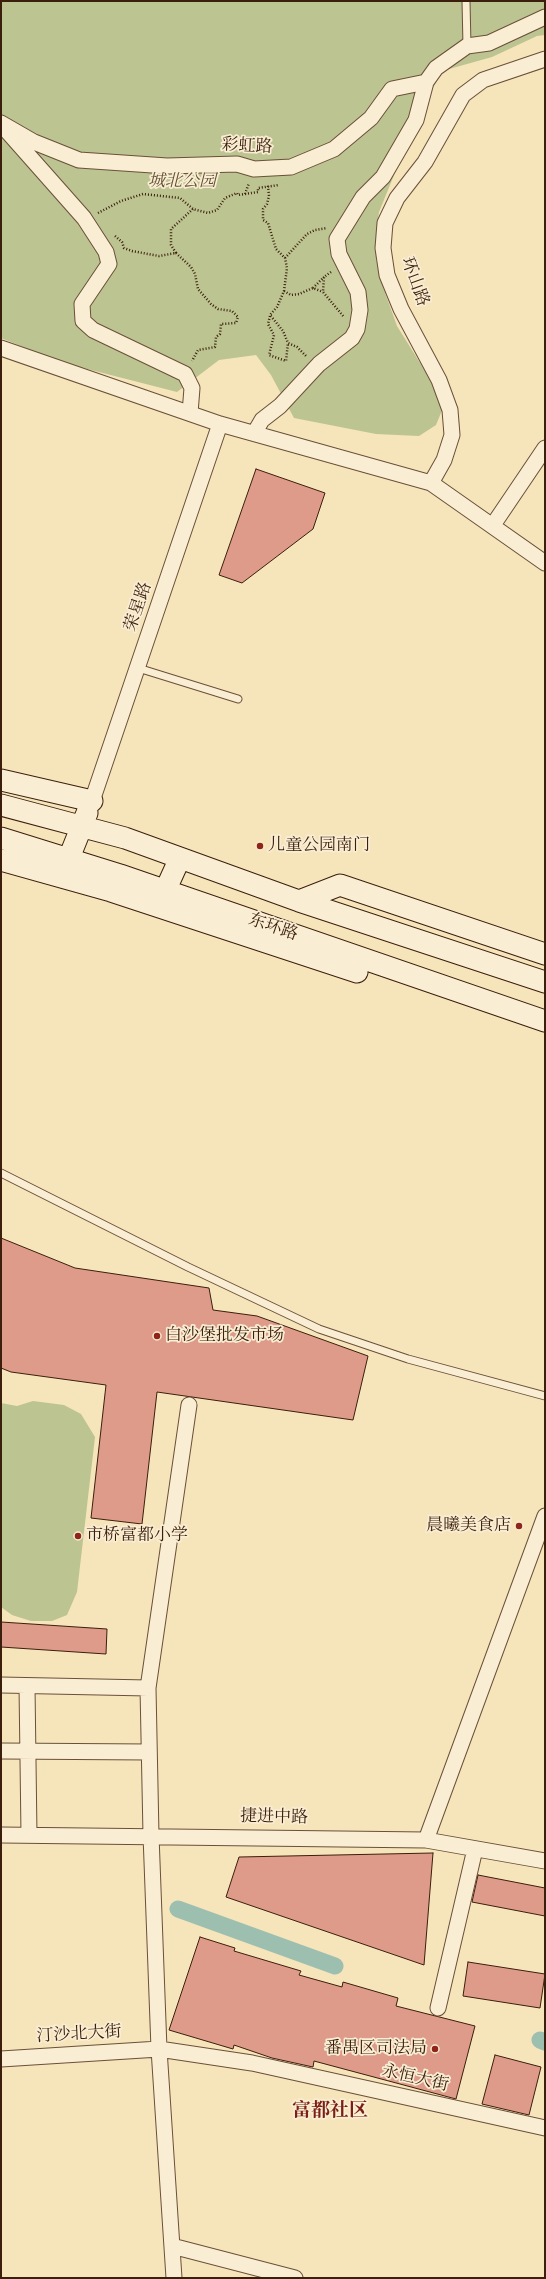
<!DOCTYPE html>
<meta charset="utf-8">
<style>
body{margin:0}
#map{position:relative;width:546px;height:2279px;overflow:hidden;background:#f6e4bb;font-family:"IM FELL Double Pica",serif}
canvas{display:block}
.frame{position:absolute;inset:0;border:2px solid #3b1e0c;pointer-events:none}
</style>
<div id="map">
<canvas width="546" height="2279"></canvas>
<div class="frame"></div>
</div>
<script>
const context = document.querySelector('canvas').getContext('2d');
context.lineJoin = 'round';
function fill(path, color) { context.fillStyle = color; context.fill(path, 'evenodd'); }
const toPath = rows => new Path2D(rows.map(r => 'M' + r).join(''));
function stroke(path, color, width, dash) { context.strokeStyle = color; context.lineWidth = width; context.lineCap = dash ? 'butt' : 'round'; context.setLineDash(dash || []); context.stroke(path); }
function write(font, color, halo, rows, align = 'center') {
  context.font = font + ' "IM FELL Double Pica","Noto Serif SC",serif'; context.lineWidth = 3.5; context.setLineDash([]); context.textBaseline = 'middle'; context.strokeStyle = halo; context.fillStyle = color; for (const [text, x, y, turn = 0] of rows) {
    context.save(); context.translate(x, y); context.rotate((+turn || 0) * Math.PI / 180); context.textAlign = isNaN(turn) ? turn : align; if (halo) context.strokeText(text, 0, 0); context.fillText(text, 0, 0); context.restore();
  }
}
fill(toPath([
 [1,1,545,1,545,35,537,36,492,57,442,71,419,114,379,212,376,233,376,259,383,287,397,326,445,403,436,425,419,436,376,434,294,418,271,375,256,355,219,360,177,392,60,362,1,338],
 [33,1401,64,1405,81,1414,95,1437,77,1592,67,1615,52,1621,31,1621,12,1615,1,1607,1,1403,17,1406]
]), '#bcc491');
stroke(toPath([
 [178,1909,335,1966],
 [540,2040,545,2042]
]), '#9dbfb0', 17);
const building = toPath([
 [256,469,325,493,313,529,242,583,219,575,256,469],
 [1,1238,75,1268,209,1288,213,1310,257,1316,368,1356,353,1420,157,1392,142,1524,91,1518,106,1385,11,1372,1,1368,1,1238],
 [1,1622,107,1629,106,1654,1,1647,1,1622],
 [433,1853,424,1965,226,1897,239,1857,433,1853],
 [478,1875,545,1888,545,1916,472,1902,478,1875],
 [200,1937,235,1948,234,1951,301,1971,299,1975,342,1987,343,1982,398,1998,396,2006,475,2026,456,2099,314,2061,313,2067,272,2058,234,2045,233,2049,169,2030,200,1937],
 [468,1962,545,1974,540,2008,463,1996,468,1962],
 [495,2055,541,2067,529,2115,482,2104,495,2055]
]);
fill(building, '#de9b8a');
stroke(building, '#3b1e0c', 1);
const lane = toPath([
 [466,1,467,46],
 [138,668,238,699],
 [1,1173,188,1267,319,1329,408,1359,545,1396]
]);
const street = toPath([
 [1,123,34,142,79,160,167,166,237,164,254,169,291,167,334,149,371,118,392,89,426,82,436,68,467,46,489,43,545,17],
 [7,131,84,218,106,252,109,264,82,304,83,321,93,330,185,374,192,388,190,413],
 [1,348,220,424,431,483,545,563],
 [255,432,262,420,280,406,319,364,352,338,357,329,360,310,358,292,339,254,337,239,363,197,383,177,416,120,426,82],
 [431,483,444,460,452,435,450,410,439,380,401,309,387,275,383,248,385,223,397,198,425,162,463,95,483,80,545,59],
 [493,525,545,448],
 [92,801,220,424],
 [1,1685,148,1688],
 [27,1686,29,1835],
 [1,1751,149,1752],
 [1,1835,426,1840,545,1861],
 [426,1840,545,1516],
 [438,2008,475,1849],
 [1,2059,159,2049,252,2063,545,2128],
 [172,2246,295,2278],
 [174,2278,159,2049,151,1835,148,1688,189,1405]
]);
const secondary = toPath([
 [1,780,92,801],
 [1,805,125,838,299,901,545,982],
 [1,838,120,875,545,1021],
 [69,858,87,813],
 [1,860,111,891,357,972],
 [165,891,180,858],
 [299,901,340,885,545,954]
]);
stroke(lane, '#6a5038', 9);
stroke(street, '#6a5038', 17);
stroke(secondary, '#3b1e0c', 23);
stroke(toPath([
 [268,186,269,196,267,204,263,209,263,220,268,223,276,249,285,258,287,268,284,291,277,307,270,315,283,331,288,343],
 [245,194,249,183],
 [98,213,121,201,143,194,180,198,193,209,208,213,217,210,225,198,237,193,238,195,258,192,258,188,279,185],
 [115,236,122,242,124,248,132,251,159,256,176,253,171,245,171,229,193,209],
 [176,253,191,267,195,274,198,289,211,304,218,309,232,311,238,317,236,323,221,324,220,334,216,337,215,347,198,350,192,361],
 [285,258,307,234,315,230,327,228],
 [331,272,324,277,323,292,344,317],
 [313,288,324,277],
 [284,291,291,295,299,294,313,288,323,292],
 [270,316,268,324,274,335,269,355,286,361,288,343,297,347,307,357]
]), '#3b1e0c', 2.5, [1, 2]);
stroke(lane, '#f9edd3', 7);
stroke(street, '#f9edd3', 15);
stroke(secondary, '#f9edd3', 21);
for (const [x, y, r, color] of [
 [260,846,4,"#8f2418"],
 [157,1336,4,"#8f2418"],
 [519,1526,4,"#8f2418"],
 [78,1536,4,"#8f2418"],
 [435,2049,4,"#8f2418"]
]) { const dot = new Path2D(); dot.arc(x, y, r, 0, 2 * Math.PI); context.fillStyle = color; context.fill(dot); stroke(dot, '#f9edd3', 1.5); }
write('17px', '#3b1e0c', '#f9edd3', [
 ["彩虹路",247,147,3],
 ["环山路",414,282,70],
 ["荣星路",139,607,-71],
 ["东环路",273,928,19],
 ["捷进中路",274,1818,1],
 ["汀沙北大街",79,2035,-3],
 ["永恒大街",415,2079,13]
]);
write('italic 17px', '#625034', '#f9edd3', [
 ["城北公园",182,182]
]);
write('17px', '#3b1e0c', '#f9edd3', [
 ["儿童公园南门",268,846],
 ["白沙堡批发市场",165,1336],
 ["晨曦美食店",511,1526,"right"],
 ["市桥富都小学",86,1536],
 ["番禺区司法局",427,2049,"right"]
], 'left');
write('bold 19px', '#7a1f14', '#f9edd3', [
 ["富都社区",330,2112]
]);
</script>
